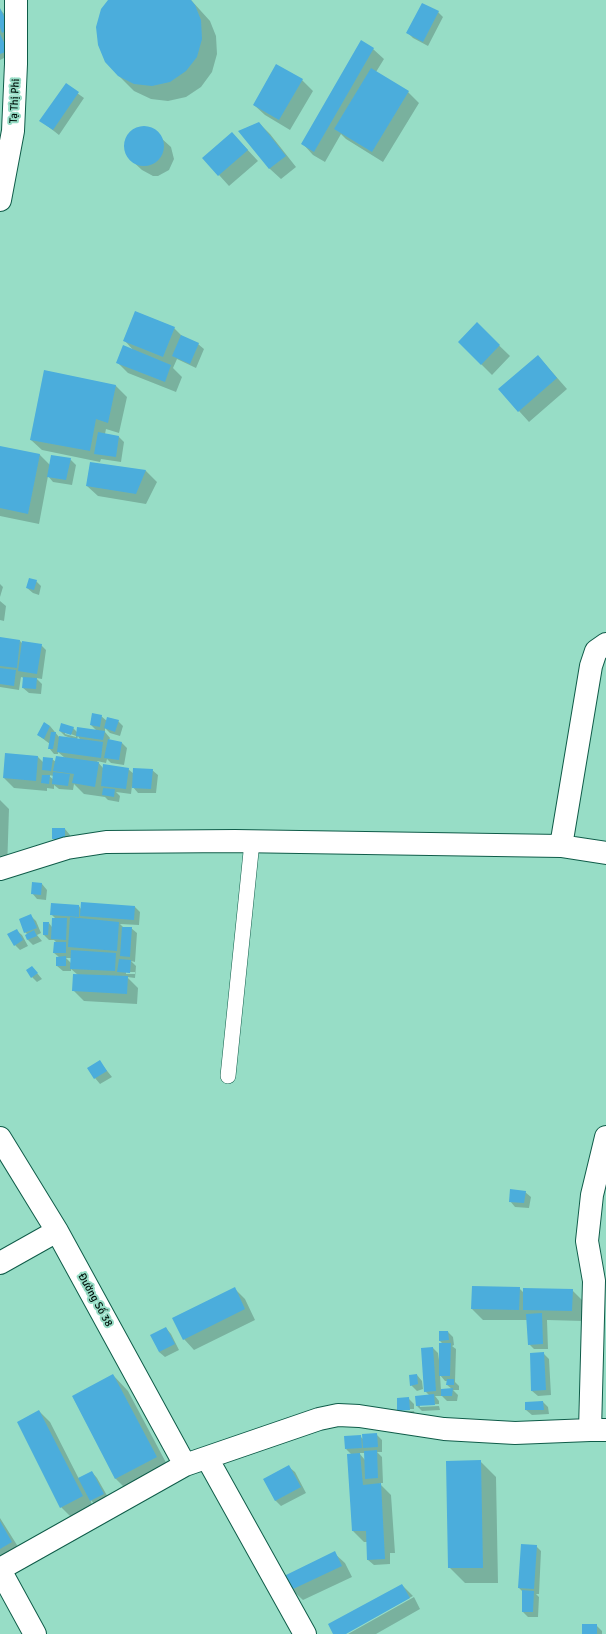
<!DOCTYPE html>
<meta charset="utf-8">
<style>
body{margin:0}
canvas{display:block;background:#97ddc6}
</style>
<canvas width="606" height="1634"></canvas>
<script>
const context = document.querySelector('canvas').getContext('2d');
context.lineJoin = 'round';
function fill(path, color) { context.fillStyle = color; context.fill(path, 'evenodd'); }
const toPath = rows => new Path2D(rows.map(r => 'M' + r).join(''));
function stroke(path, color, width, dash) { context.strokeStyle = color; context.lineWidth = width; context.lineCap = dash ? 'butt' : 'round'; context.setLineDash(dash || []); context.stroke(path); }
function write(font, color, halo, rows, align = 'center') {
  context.font = font + ' Signika,sans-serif'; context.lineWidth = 4; context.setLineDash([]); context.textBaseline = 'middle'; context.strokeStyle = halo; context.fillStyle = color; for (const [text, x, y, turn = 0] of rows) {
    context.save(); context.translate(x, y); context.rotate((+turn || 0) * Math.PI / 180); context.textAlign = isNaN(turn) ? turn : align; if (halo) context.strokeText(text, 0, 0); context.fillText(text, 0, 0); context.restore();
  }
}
fill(toPath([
 [109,0,191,0,210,21,216,36,217,54,212,72,201,87,186,97,168,101,151,99,134,91,118,75],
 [0,9,5,15,11,65,4,58,0,60],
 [438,12,443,17,428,46,413,38,408,33],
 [373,49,384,59,376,72,408,92,419,103,383,162,346,139,341,134,325,162,313,155,303,144],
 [302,80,313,91,290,130,265,115,254,105],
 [66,85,84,98,59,135,41,121],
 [259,123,270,134,296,167,281,179,270,169,240,131],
 [137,128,150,128,171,147,174,159,169,170,158,176,153,176,142,170,130,159,125,148,128,136,132,131],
 [232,133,258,161,229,186,219,175],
 [477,324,510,356,492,375,459,342],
 [174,328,184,338,198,344,204,349,196,368,177,359,173,368,182,377,176,392,128,373,117,362,134,351,125,341],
 [538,356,567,389,529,422,499,389],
 [45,371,116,386,127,397,119,433,106,429,105,434,119,437,124,442,121,462,101,459,100,462,42,450,31,440],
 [0,447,40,455,50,465,70,459,76,465,72,485,53,482,48,476,39,524,0,516],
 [91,463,146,471,157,482,146,504,98,496,87,486],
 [36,581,41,586,39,595,33,593,27,588],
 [0,584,3,587,0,597],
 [0,601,6,606,4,621,0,620],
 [0,638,20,641,23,644,41,645,46,650,42,679,36,678,42,684,41,694,29,693,23,688,24,678,21,677,19,690,0,687],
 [101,716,107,721,118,721,123,726,120,736,110,733,105,728,105,732,110,738,109,740,122,743,127,748,124,765,111,763,107,759,106,763,97,761,103,768,128,769,134,774,152,770,158,775,156,793,138,793,132,786,131,794,116,792,120,796,119,802,108,800,105,797,84,794,74,784,73,790,59,789,54,785,54,789,47,788,47,791,14,788,4,778,38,757,44,763,52,759,56,762,65,758,58,752,58,754,54,754,49,748,50,744,38,735,50,726,59,737,71,738,65,736,60,731,73,728,77,732,97,731,91,725],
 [65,732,76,736,76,737,65,734],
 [78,736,79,738,81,740,77,740],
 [48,775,54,776,54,780],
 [0,800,9,809,7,870,0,870],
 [65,829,70,835,70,844,59,844,53,839],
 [33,883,42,884,47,890,46,900,37,899,32,893],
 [79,906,81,909,135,907,140,912,139,925,120,924,124,928,131,928,137,933,135,962,131,961,136,966,135,978,127,977,138,988,137,1004,84,1001,73,990,78,975,71,969,71,971,63,971,57,966,59,957,54,953,57,943,54,940,49,940,44,935,49,923,52,927,56,919,51,914],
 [66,958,71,958,71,963],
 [126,972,135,972,135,974,126,974],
 [31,916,36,921,41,933,37,935,42,941,33,945,28,940,26,935,28,935,25,932],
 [16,930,22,935,28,946,20,950,15,945],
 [32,967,42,979,37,982,32,977],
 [100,1062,112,1077,100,1084,95,1078],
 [525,1192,531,1197,529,1208,515,1207,510,1201],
 [234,1288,245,1299,255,1320,194,1350,184,1339],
 [519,1288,524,1293,572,1290,583,1301,583,1321,547,1320,548,1349,534,1349,529,1344,527,1320,483,1320,472,1309],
 [166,1328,171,1334,179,1350,165,1357,159,1352],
 [440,1332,448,1332,453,1337,454,1345,452,1346,456,1349,455,1382,459,1386,459,1390,453,1390,458,1395,457,1401,447,1401,442,1396,435,1396,439,1401,439,1404,420,1405,420,1407,439,1406,440,1410,422,1411,417,1406,416,1397,430,1396,425,1391,433,1348,438,1353,439,1360,440,1360,443,1344,440,1341],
 [440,1375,445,1381,447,1381,447,1385,452,1389,441,1390],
 [544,1354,549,1359,551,1395,538,1396,532,1391],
 [113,1375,128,1391,171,1472,131,1494,116,1479,73,1397],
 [417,1375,422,1381,423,1389,417,1391,411,1385],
 [409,1399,414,1404,414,1409,402,1409,402,1411,414,1411,415,1415,404,1416,398,1410],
 [543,1402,548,1407,549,1414,532,1415,526,1410],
 [39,1411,50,1422,79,1479,92,1472,97,1478,109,1499,96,1506,90,1499,93,1507,72,1518,61,1507],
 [376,1434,382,1440,382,1452,377,1452,382,1457,383,1483,379,1483,391,1495,395,1553,390,1553,390,1564,374,1565,368,1560,367,1542,364,1542,353,1531,352,1455,346,1449,360,1436,363,1439],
 [359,1453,365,1453,365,1460],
 [480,1461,496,1477,498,1583,465,1583,449,1567],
 [289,1467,295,1472,306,1493,281,1506,275,1500],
 [0,1518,22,1553,0,1565],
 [536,1546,541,1551,539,1594,536,1594,539,1597,538,1617,528,1617,523,1612,523,1592,519,1588],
 [334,1553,345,1563,352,1577,303,1600,292,1590],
 [402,1585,413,1596,344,1634,334,1634],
 [414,1597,420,1609,376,1634,348,1634],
 [596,1625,602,1631,602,1634,583,1634]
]), '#0003');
fill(toPath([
 [108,0,191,0,195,5,201,20,202,39,197,57,186,71,170,82,152,86,134,84,118,76,105,62,98,45,96,27,101,9],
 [422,3,439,11,423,42,406,33],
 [0,8,10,29,2,33,0,27],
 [0,34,8,51,0,54],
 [361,40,374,48,314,152,301,144],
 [276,64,303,79,279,120,253,105],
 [371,68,409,91,372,152,334,129],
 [66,83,79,92,53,130,39,121],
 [259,122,286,156,269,169,238,131],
 '124 146a20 20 0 1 1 40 0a20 20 0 1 1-40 0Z',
 [232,132,248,150,218,176,202,158],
 [135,311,175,327,163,357,123,341],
 [477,322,500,345,481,365,458,342],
 [181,335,199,343,190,364,172,356],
 [123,345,171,365,165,382,116,363],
 [538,355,557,378,518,412,498,389],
 [44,370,116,385,108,423,96,419,90,451,30,440],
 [98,432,119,436,116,457,94,454],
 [0,446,40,454,28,514,0,508],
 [51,455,71,458,66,480,47,477],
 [90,462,146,470,136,494,86,486],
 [29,578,37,580,34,590,26,588],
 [0,637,20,640,17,668,0,666],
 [22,641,42,644,37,674,18,671],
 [0,668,16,670,14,686,0,684],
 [23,677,37,678,36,689,22,688],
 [92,713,102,715,100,727,90,725],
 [107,717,119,720,115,732,104,728],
 [44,722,50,726,44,739,37,735],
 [61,723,74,727,71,735,59,731],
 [77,727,105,731,103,740,76,736],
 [51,732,56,732,53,749,48,749],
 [59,736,103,742,101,758,57,752],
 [108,739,122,742,119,760,104,758],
 [5,753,38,756,36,781,3,778],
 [56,756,99,762,95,787,72,783,74,774,53,771],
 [43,757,53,758,51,771,42,770],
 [103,764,129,768,126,789,101,786],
 [133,768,153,769,151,789,132,788],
 [53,772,70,774,68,786,52,784],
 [42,775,50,775,49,784,41,783],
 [103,788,115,789,114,797,102,795],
 [52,828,65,828,65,839,52,839],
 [32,882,42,883,41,895,31,894],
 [81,902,135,906,134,920,80,916],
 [51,903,79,905,79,917,50,915],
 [31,914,37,928,24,933,19,919],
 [70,917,119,922,117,951,68,947],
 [52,918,67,918,66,940,51,939],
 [43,922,49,922,48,935,43,935],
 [122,927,132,927,130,957,120,956],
 [17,929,23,940,14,946,7,934],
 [34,930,37,936,27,940,25,935],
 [54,942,66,942,66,953,53,953],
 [71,950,116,953,115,971,70,969],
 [66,956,66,966,56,966,56,957],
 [119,959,131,960,130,973,117,972],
 [32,966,38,973,31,978,26,970],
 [73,974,128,976,127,994,72,991],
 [100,1060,107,1071,94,1079,87,1068],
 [510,1189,526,1191,524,1203,509,1202],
 [472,1286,520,1287,519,1310,471,1309],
 [235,1287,245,1309,183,1340,172,1318],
 [523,1288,573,1289,572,1311,523,1310],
 [542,1313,543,1344,528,1345,526,1314],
 [166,1327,175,1344,159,1352,150,1335],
 [439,1331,448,1331,449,1340,439,1341],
 [439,1343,451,1343,450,1376,439,1376],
 [433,1347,436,1391,424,1392,421,1348],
 [544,1352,546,1390,531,1391,530,1353],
 [113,1374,157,1457,115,1479,72,1396],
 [417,1374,418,1384,410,1386,409,1375],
 [447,1379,454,1379,454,1385,446,1385],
 [453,1388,452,1396,441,1396,441,1389],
 [434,1394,435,1405,416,1406,415,1396],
 [409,1397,410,1410,397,1411,397,1398],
 [543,1401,544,1410,525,1410,525,1402],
 [39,1410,83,1496,60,1508,17,1422],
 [377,1433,378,1447,363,1448,362,1434],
 [361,1435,362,1448,345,1449,344,1436],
 [377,1450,378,1478,365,1479,364,1451],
 [360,1453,363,1485,381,1483,385,1559,367,1560,366,1531,352,1531,347,1454],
 [481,1460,483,1568,448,1568,446,1461],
 [289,1465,301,1487,275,1501,263,1479],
 [92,1471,104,1494,90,1501,78,1478],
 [0,1521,12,1542,0,1549],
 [521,1544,537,1545,534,1589,518,1588],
 [335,1551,342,1566,291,1590,284,1576],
 [402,1584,410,1598,346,1634,333,1634,328,1624],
 [522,1590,534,1591,533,1612,522,1612],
 [582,1624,597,1624,597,1634,582,1634]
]), '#4baddc');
const service = toPath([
 [228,1076,252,842]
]);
const minor = toPath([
 [0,200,13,131,16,64,16,0],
 [561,846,606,853],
 [0,869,67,848,106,842,235,841,561,846,591,666,596,651,606,644],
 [606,1137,592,1195,587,1241,594,1281,590,1430,606,1430],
 [0,1138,57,1231,185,1465],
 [0,1263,57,1231],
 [207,1458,305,1634],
 [0,1569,185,1465,319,1419,338,1415,359,1416,444,1429,515,1433,590,1430],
 [0,1570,35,1634]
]);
stroke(service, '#0f5c49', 16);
stroke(minor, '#0f5c49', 24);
stroke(service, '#fff', 15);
stroke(minor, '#fff', 22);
write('11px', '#00120b', '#97ddc6', [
 ["Tạ Thị Phi",15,101,-87],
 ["Đường Số 38",95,1300,61]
]);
</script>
